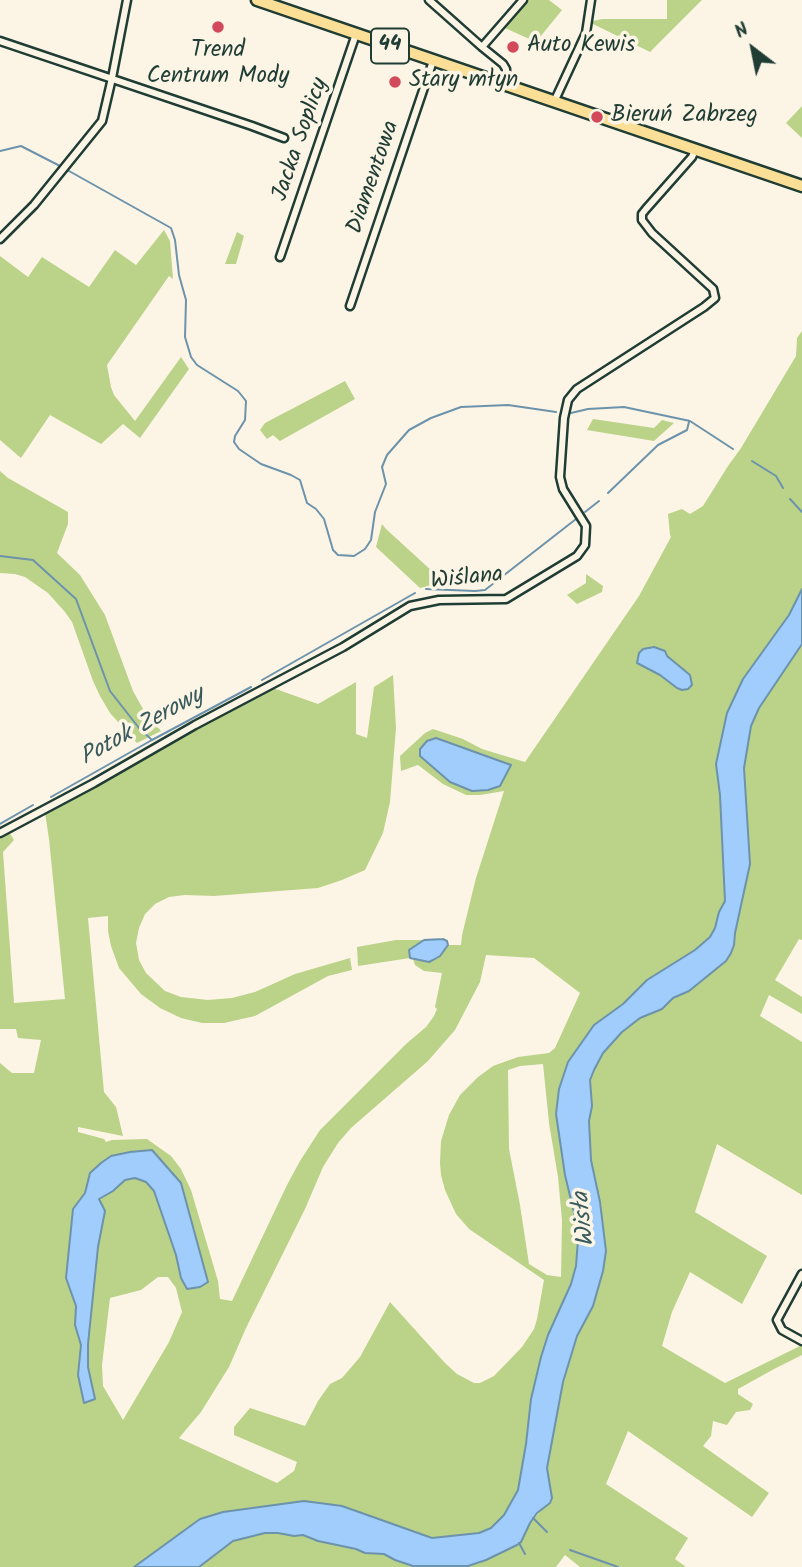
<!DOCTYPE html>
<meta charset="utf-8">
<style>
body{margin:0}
#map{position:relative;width:802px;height:1567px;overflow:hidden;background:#fcf5e5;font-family:Kalam,sans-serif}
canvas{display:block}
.north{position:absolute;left:718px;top:14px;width:70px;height:70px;-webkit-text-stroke:5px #fcf5e5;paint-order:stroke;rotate:328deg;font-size:19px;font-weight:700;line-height:28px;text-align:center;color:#1f3d34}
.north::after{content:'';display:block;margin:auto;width:24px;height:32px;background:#1f3d34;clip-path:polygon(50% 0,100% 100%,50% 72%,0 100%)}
</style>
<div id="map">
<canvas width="802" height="1567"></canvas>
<div class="north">N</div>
</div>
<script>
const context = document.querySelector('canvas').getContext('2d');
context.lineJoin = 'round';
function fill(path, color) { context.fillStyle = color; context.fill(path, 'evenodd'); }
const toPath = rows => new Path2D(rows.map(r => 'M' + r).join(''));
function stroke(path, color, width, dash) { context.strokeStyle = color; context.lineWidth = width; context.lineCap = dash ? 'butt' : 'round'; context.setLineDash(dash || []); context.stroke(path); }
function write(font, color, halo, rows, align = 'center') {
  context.font = font + ' Kalam,sans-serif'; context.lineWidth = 7; context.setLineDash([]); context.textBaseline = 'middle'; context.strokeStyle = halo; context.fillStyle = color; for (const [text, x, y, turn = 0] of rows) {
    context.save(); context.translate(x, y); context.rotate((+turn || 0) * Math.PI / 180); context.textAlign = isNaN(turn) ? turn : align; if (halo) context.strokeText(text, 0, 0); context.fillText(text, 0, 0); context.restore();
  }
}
fill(toPath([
 [529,0,549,0,562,10,536,42,505,28],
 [667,0,702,0,650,52,593,24,593,21,602,19,667,19],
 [802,106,802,138,786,123],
 [164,230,170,241,173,279,169,276,107,365,111,387,114,395,135,421,181,357,189,369,140,438,123,424,101,444,50,415,21,458,0,440,0,256,28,277,42,257,89,287,115,250,136,265],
 [237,232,244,236,236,264,225,264],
 [802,331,802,589,789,615,743,679,727,713,717,778,720,795,725,901,719,912,715,928,710,937,695,950,647,980,623,1004,608,1014,565,1175,576,1220,578,1240,576,1266,571,1284,548,1335,541,1357,518,1490,504,1515,491,1528,479,1533,432,1538,342,1506,151,1556,134,1567,0,1567,0,1063,12,1073,34,1073,41,1040,18,1038,16,1029,0,1029,0,837,9,832,14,840,3,852,14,1003,65,999,49,839,45,812,158,750,159,752,174,742,174,741,273,688,318,704,356,682,356,734,367,738,374,687,393,675,396,728,390,802,383,833,365,870,342,880,318,888,214,896,185,895,169,897,155,904,145,914,139,928,136,943,139,960,146,973,165,991,181,997,208,1000,232,998,255,992,295,974,350,958,352,970,328,976,255,1016,224,1023,202,1023,181,1018,160,1008,141,994,119,968,111,946,108,931,108,916,88,918,104,1092,116,1107,123,1136,78,1127,78,1132,104,1139,106,1142,112,1140,147,1139,171,1156,181,1169,191,1190,218,1281,220,1299,232,1301,287,1185,300,1161,320,1130,406,1044,426,1027,434,1016,437,1009,435,1007,442,973,424,971,415,965,413,959,420,961,446,949,448,945,461,945,462,935,476,878,504,791,480,795,466,795,443,784,418,765,401,771,400,756,425,733,433,729,463,739,482,749,525,762,639,596,671,537,670,535,668,514,682,509,690,514,703,506,728,466,741,448,796,356,797,338],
 [427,741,488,790,472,791,450,782,420,756,420,749],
 [486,955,534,958,580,993,555,1048,549,1053,518,1057,493,1066,478,1077,460,1095,449,1115,441,1141,440,1163,441,1175,445,1190,456,1214,469,1229,544,1280,537,1319,534,1329,522,1347,494,1376,480,1383,474,1383,457,1374,445,1363,390,1302,360,1357,342,1378,330,1384,318,1401,305,1426,250,1408,234,1427,234,1435,297,1462,294,1471,277,1483,179,1438,201,1412,229,1367,246,1328,305,1209,323,1167,338,1143,351,1128,428,1061,455,1030,480,982],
 [543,1064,549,1123,558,1177,562,1220,561,1277,547,1275,529,1264,520,1205,509,1149,508,1070,520,1066],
 [152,1150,181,1278,176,1255,154,1191,146,1182,135,1178,125,1180,113,1191,99,1199,105,1211,98,1247,88,1344,88,1367,95,1399,78,1375,81,1345,75,1325,76,1306,66,1278,73,1209,85,1193,90,1173],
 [158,1277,168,1277,176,1288,182,1312,169,1342,123,1420,103,1386,102,1365,110,1298,141,1290],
 [345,381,355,399,280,441,273,435,267,439,260,430,265,423],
 [593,419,654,428,662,420,674,423,654,441,587,430],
 [0,471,8,478,68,512,68,524,57,553,80,575,105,615,133,691,143,709,161,731,137,743,110,713,100,696,93,681,72,622,65,612,48,593,25,577,15,574,0,573],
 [382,524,386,529,444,582,420,588,376,547],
 [586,574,603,586,602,592,577,604,567,595,586,583],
 [802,644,802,940,799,939,775,980,802,997,802,1014,769,995,760,1016,802,1042,802,1195,717,1144,695,1212,767,1256,742,1304,690,1272,672,1312,662,1346,725,1383,802,1345,802,1355,774,1369,738,1389,738,1394,753,1404,750,1410,736,1412,727,1425,713,1421,711,1436,703,1446,769,1493,752,1517,628,1431,606,1484,688,1538,675,1559,686,1567,580,1567,565,1555,556,1567,463,1567,480,1563,517,1545,521,1542,530,1523,552,1498,547,1468,563,1382,577,1336,593,1306,603,1271,606,1251,597,1184,591,1160,589,1121,592,1106,590,1081,594,1070,603,1053,622,1032,640,1018,662,1009,673,998,689,991,726,961,731,953,734,945,735,933,750,864,744,768,751,726,759,708],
 [396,940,424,940,409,950,410,958,358,966,357,947],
 [265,1533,278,1533,293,1536,303,1535,371,1554,384,1554,395,1560,413,1566,424,1567,199,1567,233,1541]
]), '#bbd289');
const water = toPath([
 [802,589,802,644,759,708,751,726,744,768,750,864,735,933,734,945,731,953,726,961,689,991,673,998,662,1009,640,1018,622,1032,603,1053,594,1070,590,1080,592,1106,589,1121,591,1160,600,1202,606,1251,603,1271,593,1306,577,1336,563,1382,547,1468,552,1498,550,1503,537,1513,530,1523,521,1542,517,1545,486,1560,468,1566,413,1566,395,1560,384,1554,365,1553,356,1549,318,1541,303,1535,294,1536,278,1533,265,1533,233,1541,199,1567,134,1567,200,1519,223,1512,304,1501,342,1506,432,1538,479,1533,491,1528,504,1515,518,1490,526,1444,531,1399,541,1357,548,1335,571,1284,576,1266,578,1240,576,1221,565,1175,556,1114,559,1089,568,1062,594,1025,623,1004,647,980,695,950,710,937,715,928,719,912,725,901,720,795,716,764,727,713,743,679,789,615,802,589],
 [654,647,665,651,667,656,690,675,692,685,688,689,682,690,677,688,660,675,637,663,639,653,643,649,654,647],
 [436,738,511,765,500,786,488,790,472,791,450,782,420,756,420,749,427,741,436,738],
 [443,939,447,941,448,945,440,956,433,960,429,962,410,958,409,950,424,940,443,939],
 [152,1150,181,1183,208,1282,200,1287,187,1289,181,1278,176,1255,154,1191,146,1182,135,1178,125,1180,113,1191,99,1199,105,1211,98,1247,88,1344,88,1367,95,1399,84,1403,78,1375,81,1345,75,1325,76,1306,66,1278,73,1209,85,1193,90,1173,101,1163,111,1156,130,1152,152,1150]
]);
fill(water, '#a0cdfb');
stroke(water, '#6c93ab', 2);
stroke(toPath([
 [0,151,21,146,60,166],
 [69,171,171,228,175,240,179,275,186,300,185,337,191,357,197,365,238,391,246,401,245,420,235,436,234,442,239,449,261,464,291,475,300,480,307,503,316,509,324,519,333,550,338,555,354,556,365,549,371,540,375,512,386,484,382,467,387,455,409,430,431,418,461,407,508,405,556,412],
 [571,413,588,409,624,407,690,421,733,449],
 [752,461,776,476,783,488],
 [608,493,658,445,687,430,689,422],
 [790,499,802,512],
 [585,512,599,501],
 [0,556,33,560,76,599,110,691,139,728,152,740],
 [426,589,475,591,485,590,576,519],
 [262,680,415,593],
 [51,797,152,740,251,687],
 [0,824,33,805],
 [533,1518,547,1532],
 [519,1543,525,1554],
 [570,1550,618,1567]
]), '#6c93ab', 2);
const street = toPath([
 [429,0,482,47,503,64,506,69,506,77,504,85],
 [0,41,252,126,284,138],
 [482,47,523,0],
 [554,102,586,33,591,0],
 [0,239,34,205,102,121,112,78,127,0],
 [280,257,356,34],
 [350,306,433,61],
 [0,833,94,783,195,725,343,647,410,606,439,600,506,599,577,556,585,545,586,526,563,489,560,477,564,418,568,400,577,389,704,307,715,298,713,289,652,233,642,220,642,214,646,209,692,157,695,150],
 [802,1274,777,1320,782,1330,802,1341]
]);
const primary = toPath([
 [257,0,802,186]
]);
stroke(street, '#1f3d34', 11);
stroke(primary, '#1f3d34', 15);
stroke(street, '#fcf5e5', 6);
stroke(primary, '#fbdf96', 10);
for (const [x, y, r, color] of [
 [218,27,7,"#d1495b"],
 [513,47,7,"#d1495b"],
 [395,82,7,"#d1495b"],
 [597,117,7,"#d1495b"]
]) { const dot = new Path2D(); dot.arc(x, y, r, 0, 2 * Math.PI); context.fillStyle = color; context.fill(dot); stroke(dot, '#fcf5e5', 2.5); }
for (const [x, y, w] of [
 [390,46,38]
]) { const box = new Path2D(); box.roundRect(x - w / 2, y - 17.5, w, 35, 5); context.fillStyle = '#fcf5e5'; context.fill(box); stroke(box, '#1f3d34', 2); }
write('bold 21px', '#1f3d34', null, [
 ["44",390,46]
]);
write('23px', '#1f3d34', '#fcf5e5', [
 ["Auto Kewis",527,47],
 ["Trend",218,52,"center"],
 ["Centrum Mody",218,78,"center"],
 ["Stary młyn",409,82],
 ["Bieruń Zabrzeg",611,117]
], 'left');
write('23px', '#1f3d34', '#fcf5e5', [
 ["Jacka Soplicy",302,140,-71],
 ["Diamentowa",375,178,-71],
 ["Wiślana",467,580,-6]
]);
write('italic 24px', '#395a5c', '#fcf5e5', [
 ["Potok Zerowy",143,728,-29],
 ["Wisła",586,1219,-96]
]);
</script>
